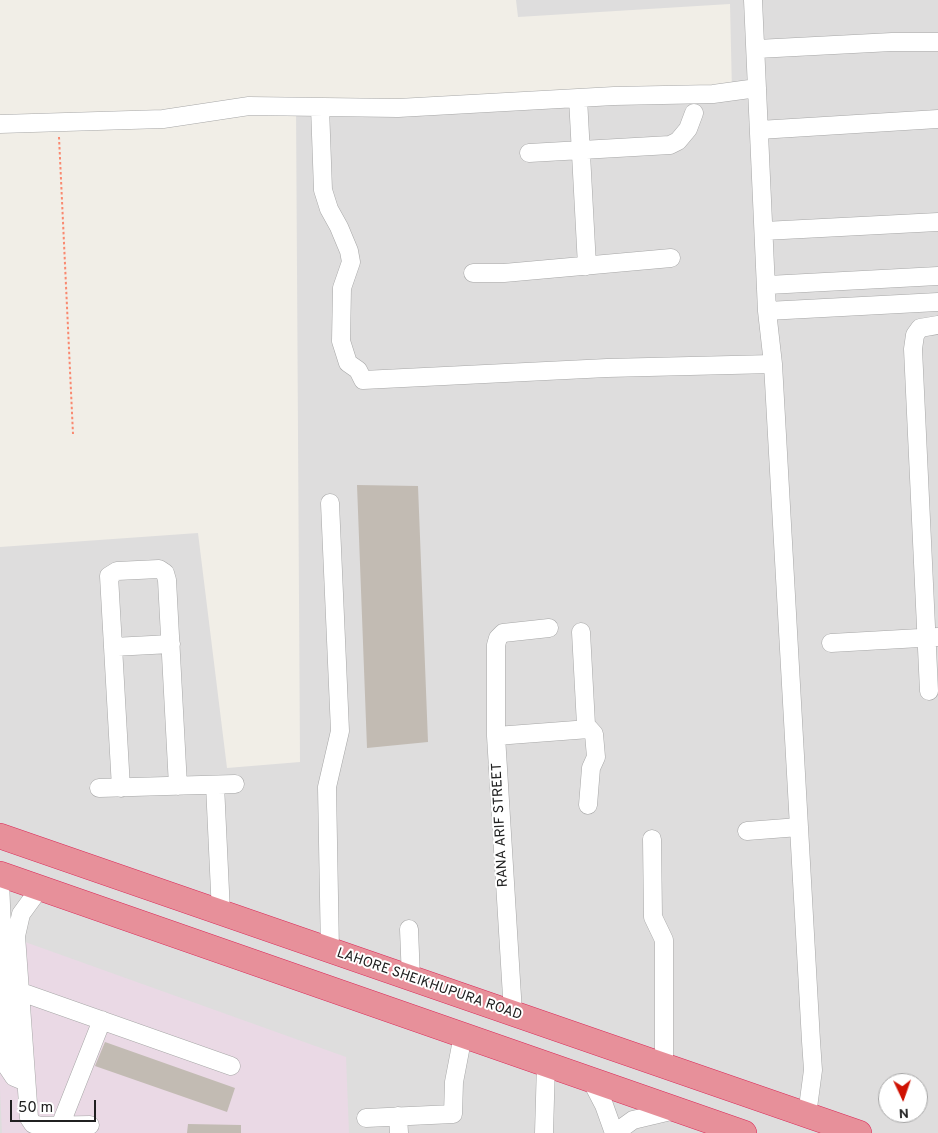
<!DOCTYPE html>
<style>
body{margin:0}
#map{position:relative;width:938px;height:1133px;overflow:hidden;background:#f1eee7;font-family:Overpass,sans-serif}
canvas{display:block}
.north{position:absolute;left:878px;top:1073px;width:50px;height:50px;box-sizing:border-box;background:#fff;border:1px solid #a6a6a6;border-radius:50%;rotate:177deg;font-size:14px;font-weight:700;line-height:20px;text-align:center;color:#202020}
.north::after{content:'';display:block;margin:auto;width:18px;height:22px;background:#cf1102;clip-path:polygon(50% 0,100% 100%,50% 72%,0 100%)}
.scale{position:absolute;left:10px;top:1100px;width:86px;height:22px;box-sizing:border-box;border:2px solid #202020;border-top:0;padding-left:6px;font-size:15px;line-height:18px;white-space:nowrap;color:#202020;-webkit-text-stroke:4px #fff;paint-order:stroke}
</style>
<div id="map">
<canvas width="938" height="1133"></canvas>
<div class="north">N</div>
<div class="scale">50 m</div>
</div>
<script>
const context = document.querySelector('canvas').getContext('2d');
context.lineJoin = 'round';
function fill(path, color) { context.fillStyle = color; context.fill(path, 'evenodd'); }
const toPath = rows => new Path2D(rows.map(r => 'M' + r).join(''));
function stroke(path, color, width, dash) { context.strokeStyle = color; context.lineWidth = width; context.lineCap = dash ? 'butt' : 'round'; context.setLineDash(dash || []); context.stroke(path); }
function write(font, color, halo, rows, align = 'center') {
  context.font = font + ' Overpass,sans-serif'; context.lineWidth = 4; context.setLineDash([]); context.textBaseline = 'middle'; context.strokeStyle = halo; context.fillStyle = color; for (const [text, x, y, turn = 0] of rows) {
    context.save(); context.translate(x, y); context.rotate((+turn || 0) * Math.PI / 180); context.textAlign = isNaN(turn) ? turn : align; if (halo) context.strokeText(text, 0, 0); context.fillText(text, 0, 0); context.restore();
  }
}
fill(toPath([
 [516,0,938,0,938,1133,0,1133,0,547,198,533,227,768,300,762,296,106,732,92,730,4,518,17],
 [888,1083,918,1083,918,1113,888,1113]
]), '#dedddd');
fill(toPath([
 [0,933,346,1057,349,1133,2,1133,0,1089]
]), '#ead9e5');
fill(toPath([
 [357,485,418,486,428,742,367,748],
 [105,1042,235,1088,227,1112,95,1066],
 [188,1124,241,1125,241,1133,187,1133]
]), '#c2bbb3');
const minor = toPath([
 [753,0,767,311,773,364,811,1041,813,1070,807,1115],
 [757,49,892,42,938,42],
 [578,98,587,266],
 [320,107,323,190,329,209,339,227,349,251,351,262,342,288,341,341,348,363,358,370,363,380,607,368,773,364],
 [0,124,163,119,249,106,398,108,614,96,713,94,757,88],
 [759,130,938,119],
 [529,153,670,145,678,141,688,129,694,113],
 [764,231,938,222],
 [473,273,504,273,671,258],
 [768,285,938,276],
 [767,311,938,302],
 [581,632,586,725,594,734,596,757,591,768,588,805],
 [831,643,938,637],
 [113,647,171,644],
 [929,691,913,349,915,335,920,328,938,325],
 [496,736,589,729],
 [215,785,221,913],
 [99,788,235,784],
 [121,788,109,576,117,571,159,569,165,573,167,580,178,786],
 [747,831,799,827],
 [652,839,653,917,664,940,664,1067],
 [0,882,8,1068,14,1077,26,1082],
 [40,888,21,914,16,936,29,1118,33,1124,41,1126,90,1125],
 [409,929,411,979],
 [330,952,327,787,340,731,330,503],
 [4,986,231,1066],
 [513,1013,496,736,496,645,498,638,503,633,549,628],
 [591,1080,604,1105,614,1133],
 [398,1116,399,1133],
 [366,1118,453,1114,454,1082,463,1035],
 [61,1133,60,1126,102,1020],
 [544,1133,546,1064],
 [615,1133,633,1120,675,1110]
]);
const highway = toPath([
 [0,836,859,1133],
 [0,874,744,1133]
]);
stroke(minor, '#a7a7a7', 19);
stroke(highway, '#da2958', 26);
stroke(toPath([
 [59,137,73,434]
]), '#f98970', 2, [2.5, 2.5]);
stroke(minor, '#fff', 18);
stroke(highway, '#e7909a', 25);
write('14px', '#202020', '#fff', [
 ["RANA ARIF STREET",501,825,-93],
 ["LAHORE SHEIKHUPURA ROAD",429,985,19]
]);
</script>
